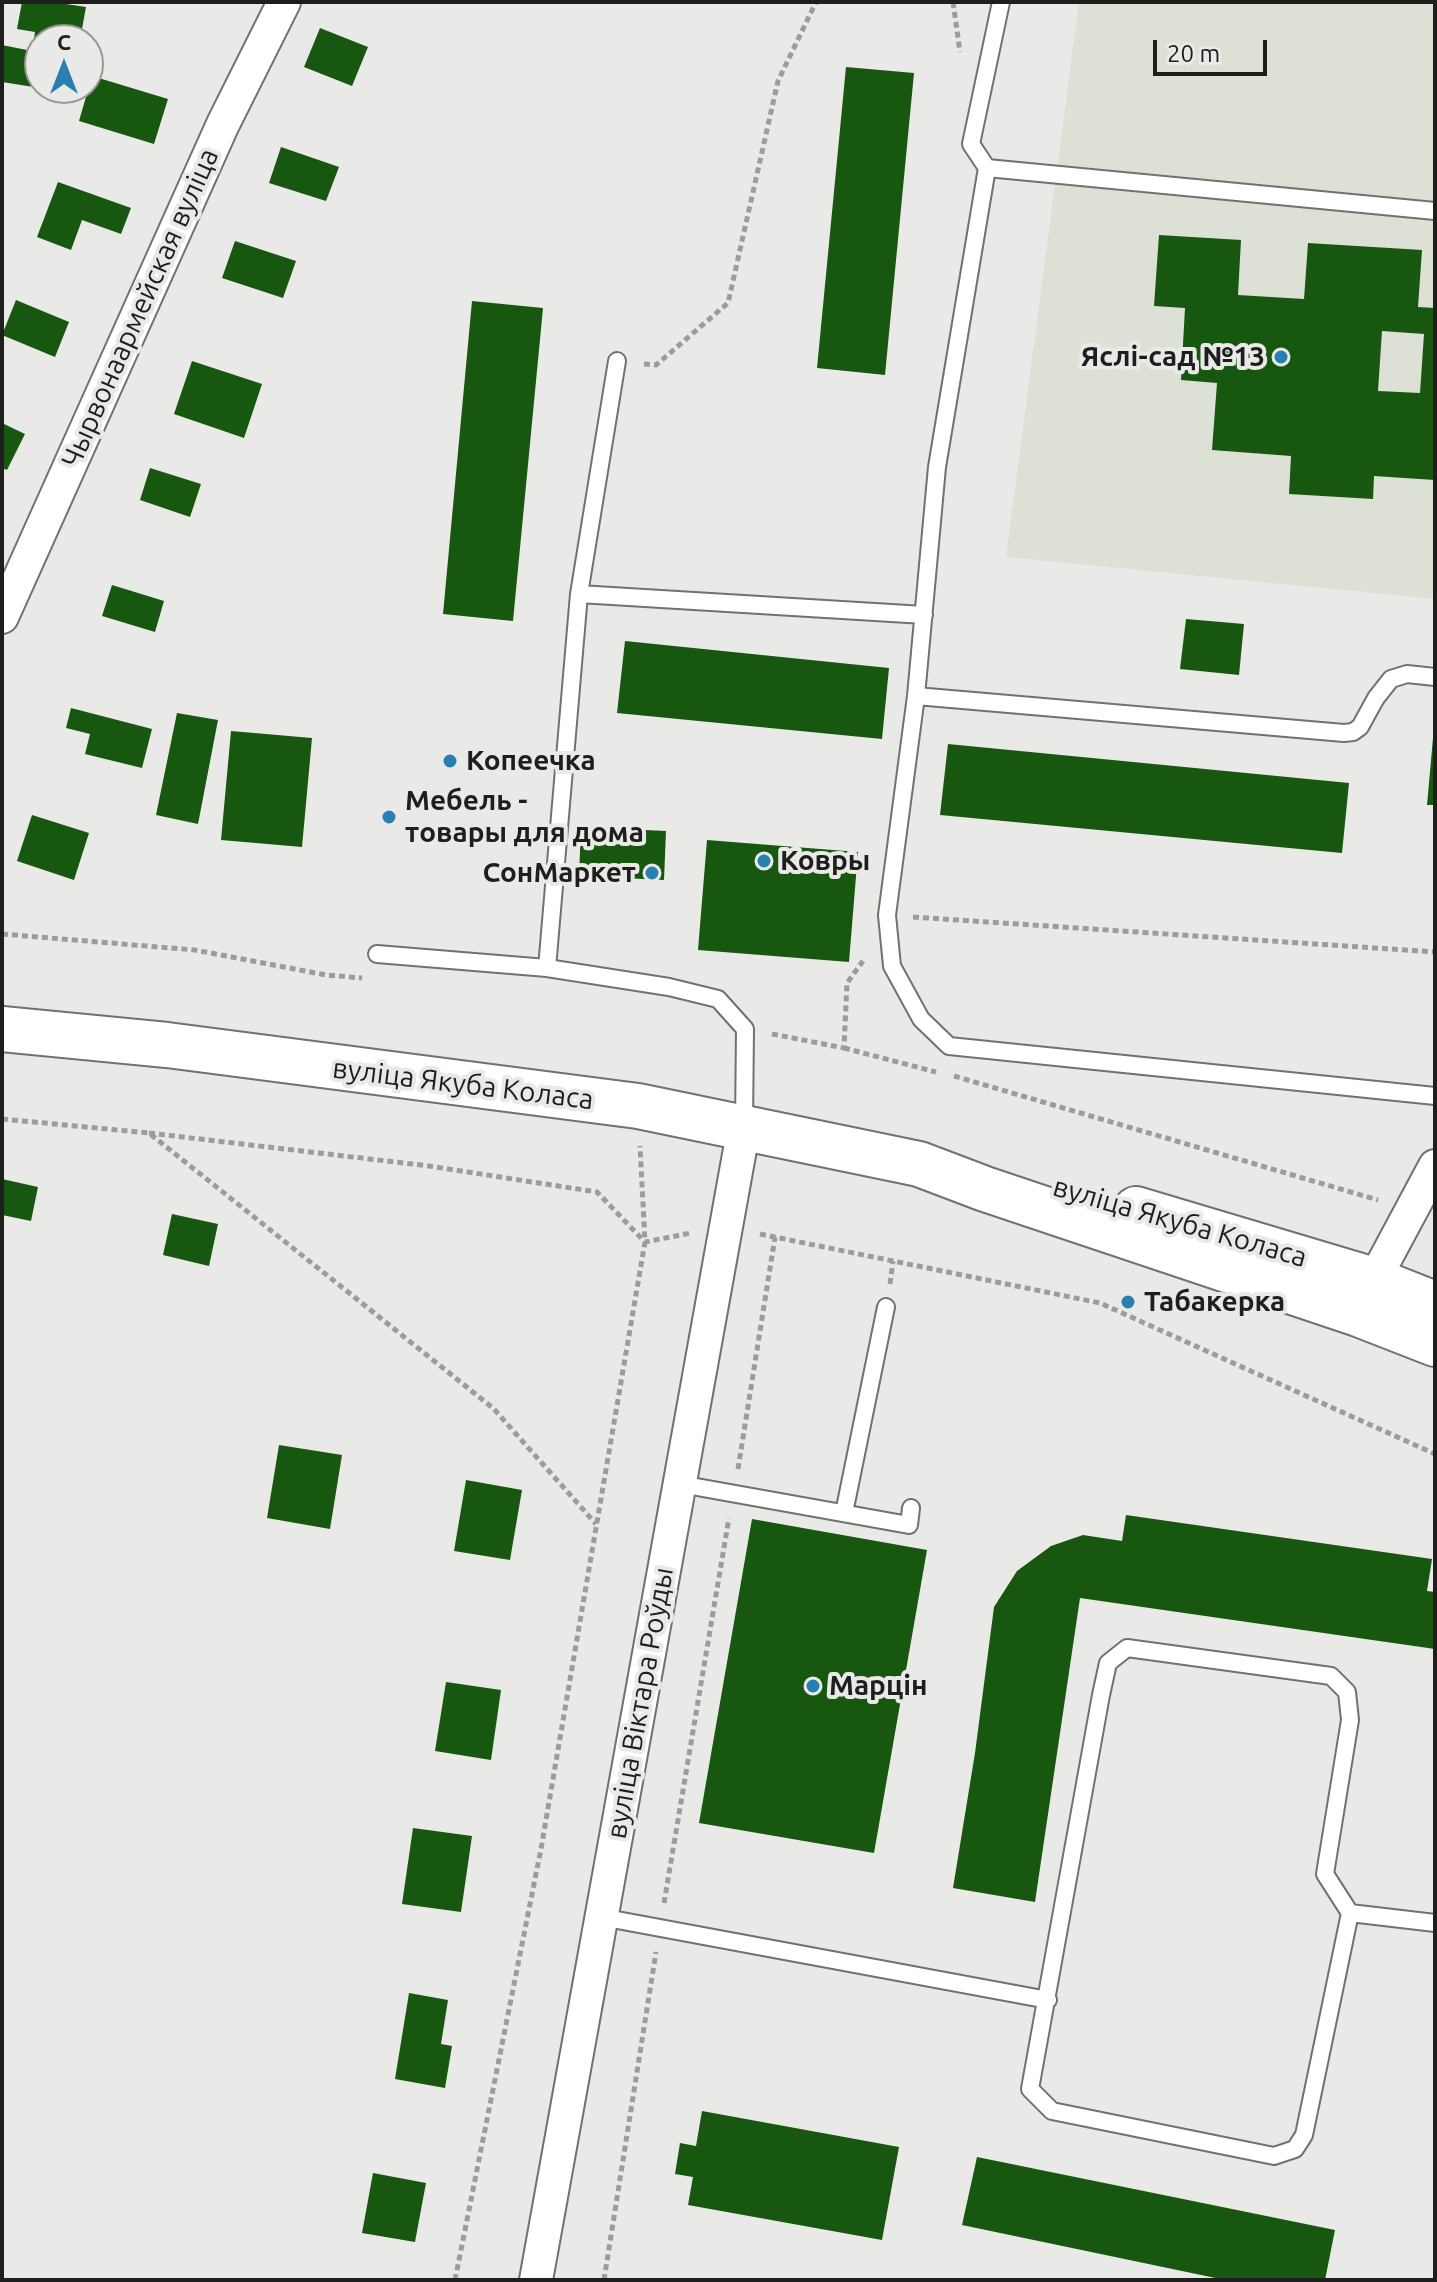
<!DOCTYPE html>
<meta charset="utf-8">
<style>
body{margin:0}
#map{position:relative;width:1437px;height:2282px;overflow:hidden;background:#e9eae7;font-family:Ubuntu,sans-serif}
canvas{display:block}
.frame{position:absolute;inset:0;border:4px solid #1e1e1d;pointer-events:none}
.north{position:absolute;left:24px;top:24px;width:80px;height:80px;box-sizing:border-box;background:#e9eae7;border:2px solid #989896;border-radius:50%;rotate:0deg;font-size:22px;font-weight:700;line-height:32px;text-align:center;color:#1e1e1d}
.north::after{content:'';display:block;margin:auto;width:28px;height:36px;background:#2780af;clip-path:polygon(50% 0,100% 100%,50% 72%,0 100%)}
.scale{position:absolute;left:1153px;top:40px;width:114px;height:36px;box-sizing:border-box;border:4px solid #1e1e1d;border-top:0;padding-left:10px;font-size:24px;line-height:28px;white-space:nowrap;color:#1e1e1d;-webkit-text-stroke:6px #e9eae7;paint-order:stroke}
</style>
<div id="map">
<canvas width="1437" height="2282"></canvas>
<div class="frame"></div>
<div class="north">С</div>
<div class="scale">20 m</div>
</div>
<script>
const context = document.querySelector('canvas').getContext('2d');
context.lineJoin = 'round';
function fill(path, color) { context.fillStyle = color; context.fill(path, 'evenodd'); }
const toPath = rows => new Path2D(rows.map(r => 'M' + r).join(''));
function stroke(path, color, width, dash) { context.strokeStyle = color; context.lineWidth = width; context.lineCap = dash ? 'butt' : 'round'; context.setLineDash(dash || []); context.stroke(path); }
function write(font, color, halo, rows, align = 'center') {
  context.font = font + ' Ubuntu,sans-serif'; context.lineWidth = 8; context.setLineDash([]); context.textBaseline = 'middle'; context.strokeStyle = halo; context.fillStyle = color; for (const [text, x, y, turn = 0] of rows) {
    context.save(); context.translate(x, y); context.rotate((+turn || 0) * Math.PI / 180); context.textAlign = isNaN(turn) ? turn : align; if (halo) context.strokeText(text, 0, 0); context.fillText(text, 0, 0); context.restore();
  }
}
fill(toPath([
 [1079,2,1435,2,1435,599,1006,557]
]), '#dde0d5');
fill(toPath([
 [22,2,53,2,86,7,80,40,40,40,40,88,2,82,2,45,32,51,35,32,17,29],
 [320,28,368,47,352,86,304,67],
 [846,67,914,73,885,375,817,368],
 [92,76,168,99,154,144,79,121],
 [281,147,339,167,326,201,269,183],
 [58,182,131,208,121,234,82,220,71,250,37,237],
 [1159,235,1241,240,1238,295,1304,299,1308,243,1422,250,1418,307,1435,308,1435,480,1374,476,1373,499,1289,494,1291,456,1212,450,1217,383,1181,380,1185,308,1154,306],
 [1382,331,1424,334,1420,393,1378,391],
 [235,241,296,261,283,298,222,278],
 [16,300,69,322,55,357,2,335],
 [472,301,543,308,513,621,443,614],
 [192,361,262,384,244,438,174,414],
 [2,423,25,434,7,470,2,468],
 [150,468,201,484,190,517,140,500],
 [112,585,164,601,155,632,102,616],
 [1186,619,1244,624,1239,675,1180,669],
 [625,641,889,668,882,739,617,713],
 [71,708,152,729,142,768,85,754,90,734,66,728],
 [177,713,218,720,198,824,156,815],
 [231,731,312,738,302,847,221,840],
 [1433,738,1435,738,1435,805,1427,805],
 [948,744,1349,783,1342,853,940,815],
 [32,815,89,833,74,880,17,861],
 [581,827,666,831,664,880,579,876],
 [707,840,858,852,849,962,698,950],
 [2,1179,38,1187,31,1221,2,1215],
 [172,1214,218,1224,209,1266,163,1255],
 [279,1445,342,1455,330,1529,267,1518],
 [466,1480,522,1490,510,1560,454,1551],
 [1126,1515,1432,1559,1427,1591,1435,1592,1435,1649,1080,1598,1035,1902,953,1888,975,1753,994,1607,1017,1571,1051,1546,1083,1535,1122,1541],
 [752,1519,927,1550,874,1853,699,1823],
 [446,1682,501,1690,491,1760,435,1751],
 [413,1828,472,1836,461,1912,402,1904],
 [409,1993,448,2000,441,2044,452,2046,445,2088,395,2079],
 [702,2111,899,2147,882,2240,688,2205,693,2177,675,2174,680,2143,696,2146],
 [977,2157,1335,2230,1325,2280,1225,2280,962,2225],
 [373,2173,426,2183,415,2242,362,2233]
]), '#18570f');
const lane = toPath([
 [1001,2,971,144,987,168,937,467,916,696,887,915,892,966,921,1019,949,1046,1435,1096],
 [987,168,1435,211],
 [617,361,579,594,547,968,669,987,718,999,745,1029,744,1125],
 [579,594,924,615],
 [916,696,1344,733,1353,732,1360,727,1376,698,1391,679,1407,674,1435,677],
 [377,954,547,968],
 [680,1484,909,1525,911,1508],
 [844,1513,886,1307],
 [1127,1648,1331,1676,1347,1692,1350,1720,1325,1874,1350,1913,1304,2135,1295,2149,1274,2156,1052,2111,1030,2089,1101,1695,1108,1663,1127,1648],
 [1350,1913,1435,1923],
 [601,1917,1048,2000]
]);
const street = toPath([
 [2,617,223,124,284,2],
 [1374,1280,1435,1166],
 [536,2280,744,1127]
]);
const secondary = toPath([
 [2,1029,167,1045,638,1106,919,1164,985,1189,1358,1314,1435,1344],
 [1136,1209,1374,1280,1435,1304]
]);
stroke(lane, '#71726f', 20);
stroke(street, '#71726f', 36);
stroke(secondary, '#71726f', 48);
stroke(toPath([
 [953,2,960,52],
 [644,364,656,365,728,303,778,81,816,2],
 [913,917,1435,952],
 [2,934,195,950,326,975,362,978],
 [772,1034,844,1048,847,983,863,961],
 [844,1048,936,1072],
 [954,1076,1378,1200],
 [2,1119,149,1133,493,1408,596,1524],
 [149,1133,429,1166,597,1192,645,1242,691,1233],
 [760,1234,1100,1303,1435,1454],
 [890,1284,893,1261],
 [738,1469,775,1237],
 [664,1903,729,1518],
 [455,2280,541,1849,645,1242,640,1146],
 [604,2280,656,1952]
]), '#9c9c9a', 5, [6, 4]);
stroke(lane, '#fff', 16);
stroke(street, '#fff', 32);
stroke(secondary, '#fff', 44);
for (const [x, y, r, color] of [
 [1281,357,8,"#2780af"],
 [450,761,8,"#2780af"],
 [389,817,8,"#2780af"],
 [764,861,8,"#2780af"],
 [652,873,8,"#2780af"],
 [1128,1302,8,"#2780af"],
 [813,1686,8,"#2780af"]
]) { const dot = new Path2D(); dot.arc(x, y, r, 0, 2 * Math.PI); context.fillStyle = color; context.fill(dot); stroke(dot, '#e9eae7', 3); }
write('28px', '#1e1e1d', '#e9eae7', [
 ["Чырвонаармейская вуліца",140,308,-66],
 ["вуліца Якуба Коласа",463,1084,7],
 ["вуліца Якуба Коласа",1180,1222,16],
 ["вуліца Віктара Роўды",640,1703,-80]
]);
write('bold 28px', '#1e1e1d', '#e9eae7', [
 ["Яслі-сад №13",1265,357,"right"],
 ["Копеечка",466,761],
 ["Мебель -",405,801],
 ["товары для дома",405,833],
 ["Ковры",780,861],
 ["СонМаркет",636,873,"right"],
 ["Табакерка",1144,1302],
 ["Марцін",829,1686]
], 'left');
</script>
